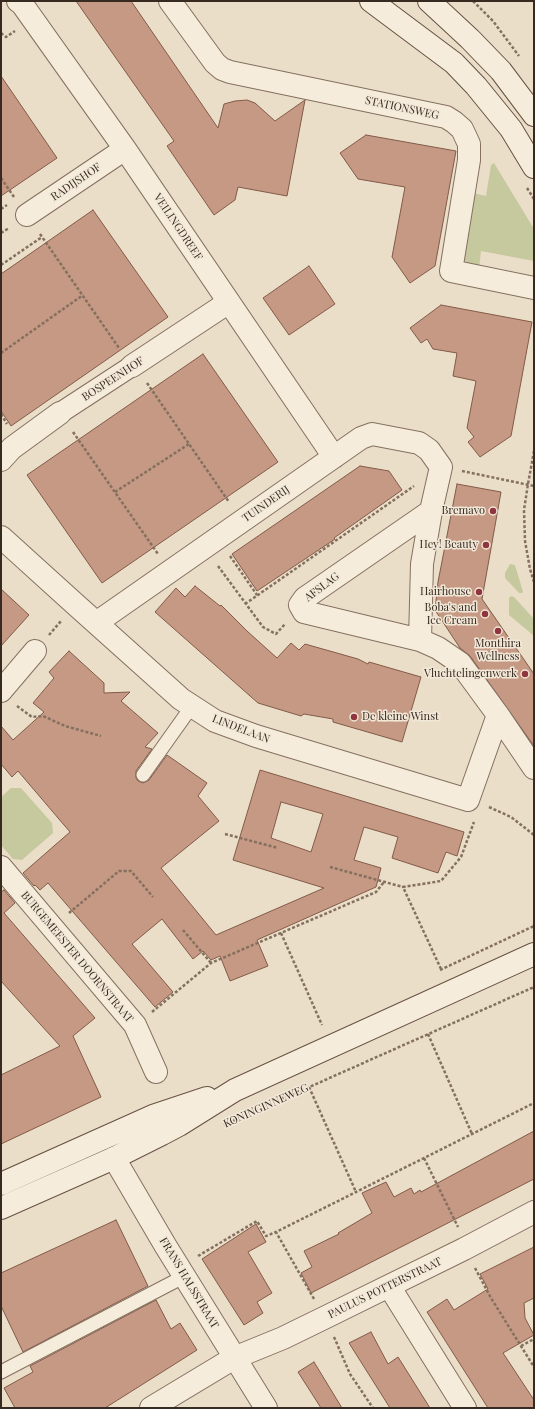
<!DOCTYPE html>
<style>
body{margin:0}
#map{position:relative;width:535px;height:1409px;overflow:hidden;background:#eadec9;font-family:"Playfair Display",serif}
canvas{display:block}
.frame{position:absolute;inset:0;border:2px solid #372a21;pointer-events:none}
</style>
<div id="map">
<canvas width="535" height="1409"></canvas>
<div class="frame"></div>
</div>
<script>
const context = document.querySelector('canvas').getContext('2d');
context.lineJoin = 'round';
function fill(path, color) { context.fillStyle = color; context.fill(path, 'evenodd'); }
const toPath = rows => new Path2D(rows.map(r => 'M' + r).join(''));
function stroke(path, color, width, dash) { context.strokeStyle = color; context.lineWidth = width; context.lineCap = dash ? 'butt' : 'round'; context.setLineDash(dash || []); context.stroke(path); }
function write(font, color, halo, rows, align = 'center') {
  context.font = font + ' "Playfair Display",serif'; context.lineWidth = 3; context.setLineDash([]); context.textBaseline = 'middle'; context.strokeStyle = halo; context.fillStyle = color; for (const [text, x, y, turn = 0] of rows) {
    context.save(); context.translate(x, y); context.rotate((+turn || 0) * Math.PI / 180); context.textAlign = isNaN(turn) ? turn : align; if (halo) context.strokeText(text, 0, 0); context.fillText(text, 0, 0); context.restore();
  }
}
fill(toPath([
 [494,163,534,229,534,261,481,251,479,268,470,266,464,260,462,250,473,193,486,196,491,165],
 [510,564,515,565,523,592,522,593,519,593,505,578,505,573],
 [511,596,514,597,534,619,534,636,509,615,509,598],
 [11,788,21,788,52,823,53,833,22,860,13,859,1,845,1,797]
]), '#c6c89e');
const building = toPath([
 [76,1,131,1,218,128,224,104,235,101,247,100,255,103,275,121,305,100,287,196,238,187,235,200,214,215,167,146,174,141,76,1],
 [1,76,57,158,1,196,1,76],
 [366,135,456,151,435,266,410,283,392,257,405,187,358,179,340,153,366,135],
 [93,210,168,317,11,426,1,411,1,274,93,210],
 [309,266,335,304,289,335,263,298,309,266],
 [441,305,532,322,511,436,480,457,468,442,474,437,467,428,476,381,453,376,457,353,433,349,427,339,421,343,410,328,441,305],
 [203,354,278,462,102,583,27,475,203,354],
 [360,466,389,471,402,490,334,538,335,539,257,591,232,554,360,466],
 [457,484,501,492,482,599,534,674,534,746,470,656,460,648,435,610,438,582,457,484],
 [195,586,220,606,221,605,247,631,277,658,291,643,299,650,305,644,358,659,368,664,369,662,421,677,402,742,333,722,333,719,304,714,301,716,258,703,155,612,176,588,185,597,195,586],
 [1,589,29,615,1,646,1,589],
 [69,651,104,683,104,693,130,692,121,701,158,733,145,747,152,749,136,771,136,778,138,781,143,783,149,780,167,755,207,783,198,796,219,821,161,868,216,935,324,888,233,860,260,770,464,832,457,856,446,852,438,873,392,858,398,837,364,827,354,860,381,868,376,887,257,940,268,966,230,981,220,956,211,960,203,951,193,959,162,919,132,944,173,992,155,1007,48,883,40,890,35,885,34,886,23,873,70,832,18,771,12,777,1,764,1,726,13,740,44,712,33,703,54,678,49,672,69,651],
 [281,802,323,814,311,852,271,838,281,802],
 [4,890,15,903,4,913,95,1018,73,1036,101,1097,1,1144,1,1075,60,1046,1,981,1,892,4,890],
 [534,1131,534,1179,311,1293,301,1273,312,1267,304,1251,339,1234,338,1233,372,1213,362,1193,386,1182,394,1197,411,1188,414,1194,420,1190,421,1192,534,1131],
 [116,1220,148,1286,23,1352,1,1306,1,1273,116,1220],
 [256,1224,266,1242,248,1252,272,1293,257,1302,263,1313,244,1325,202,1259,256,1224],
 [534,1247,534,1298,524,1303,525,1318,534,1335,503,1353,534,1400,534,1408,488,1408,427,1312,447,1299,454,1310,488,1289,480,1274,534,1247],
 [156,1300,171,1329,180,1323,197,1350,105,1408,15,1408,4,1388,33,1372,30,1366,156,1300],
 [371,1332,388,1364,398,1357,430,1408,390,1408,349,1343,371,1332],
 [314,1362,342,1408,321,1408,298,1372,314,1362]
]);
fill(building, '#c59983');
stroke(building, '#825a48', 1);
const service = toPath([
 [143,775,192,706],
 [1,1372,185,1276]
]);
const pedestrian = toPath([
 [60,413,132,366]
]);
const minor = toPath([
 [18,1,22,4,125,149,334,457],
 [170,1,215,63,222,69,230,72,446,117,454,122,462,129,469,144,469,160,451,271,534,288],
 [27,215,125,149],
 [132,366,229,302],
 [1,460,12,448,60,413],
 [1,537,75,604,181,699,215,721,256,736,468,800,498,715,460,663,438,648,420,640,422,564,431,511,441,467,429,450,419,443,372,434,361,438,96,623],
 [420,640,304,612,300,605,305,598,431,511],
 [1,691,35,651],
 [498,715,534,768],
 [1,867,135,1025,156,1072],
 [114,1158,165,1245,266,1408],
 [389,1286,465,1408],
 [151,1408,234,1358,283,1338,324,1318,464,1249,534,1212]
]);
const secondary = toPath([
 [371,1,454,63,476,86,511,129,534,167],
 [429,1,470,39,501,71,534,115],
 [1,1184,153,1116,207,1098],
 [1,1208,114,1158,162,1134,179,1125,235,1090,534,954]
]);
stroke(service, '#85705f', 15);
stroke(pedestrian, '#85705f', 22);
stroke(minor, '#85705f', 24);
stroke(secondary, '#675242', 24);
stroke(toPath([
 [473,1,493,21,519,56],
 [1,33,6,37,15,31],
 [1,178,14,197],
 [527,188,534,199],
 [1,209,7,205],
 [1,233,9,228],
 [40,234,119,348],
 [1,265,42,237],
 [1,353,83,295],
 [147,383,229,502],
 [1,414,7,424],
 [73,432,158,554],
 [534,451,528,484,524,510,525,541,530,569,534,582],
 [462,471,534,486],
 [115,492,189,444],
 [230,556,257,595],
 [218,566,263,627,276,634,285,624],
 [245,604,414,486],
 [49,635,61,621],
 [17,706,32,717,43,716,65,726,101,736],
 [489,807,511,817,534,835],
 [225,834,278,848],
 [330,867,403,887],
 [69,913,119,871,131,871,153,897],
 [183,930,211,963],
 [281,933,322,1025],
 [441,969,403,887,441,881,461,857,474,822],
 [440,970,534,926],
 [152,1012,211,963,376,892,384,882],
 [428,1034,472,1134],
 [309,1087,356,1192],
 [224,1125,534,987],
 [424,1158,458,1227],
 [198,1256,257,1221,266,1236,276,1232],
 [475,1268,491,1298,534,1367],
 [314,1299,276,1232,534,1103],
 [334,1337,350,1374,373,1408],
 [521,1346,534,1339]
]), '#85705f', 2.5, [3, 2]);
stroke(service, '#f6ecdc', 13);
stroke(pedestrian, '#f6ecdc', 20);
stroke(minor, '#f6ecdc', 22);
stroke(secondary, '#f6ecdc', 22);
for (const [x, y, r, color] of [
 [493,511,4,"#8e353e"],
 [486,545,4,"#8e353e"],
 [479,592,4,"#8e353e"],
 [485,614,4,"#8e353e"],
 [498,631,4,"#8e353e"],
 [525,674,4,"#8e353e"],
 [354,717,4,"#8e353e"]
]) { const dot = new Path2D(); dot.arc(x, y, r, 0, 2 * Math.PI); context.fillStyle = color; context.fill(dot); stroke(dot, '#f2e8d8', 1.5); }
write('11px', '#372a21', '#f2e8d8', [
 ["STATIONSWEG",402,108,12],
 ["RADIJSHOF",76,182,-34],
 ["VEILINGDREEF",178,227,56],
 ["BOSPEENHOF",113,379,-33],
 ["TUINDERIJ",266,504,-35],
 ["AFSLAG",322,587,-37],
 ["LINDELAAN",241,729,21],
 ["BURGEMEESTER DOORNSTRAAT",77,957,50],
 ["KONINGINNEWEG",266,1106,-24],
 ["FRANS HALSSTRAAT",189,1283,59],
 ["PAULUS POTTERSTRAAT",385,1288,-26]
]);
write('11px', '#372a21', '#f2e8d8', [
 ["Bremavo",485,511],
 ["Hey! Beauty",478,545],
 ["Hairhouse",471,592],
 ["Boba's and",477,608],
 ["Ice Cream",477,621],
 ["Monthira",498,644,"center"],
 ["Wellness",498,657,"center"],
 ["Vluchtelingenwerk",517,674],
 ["De kleine Winst",362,717,"left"]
], 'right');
</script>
